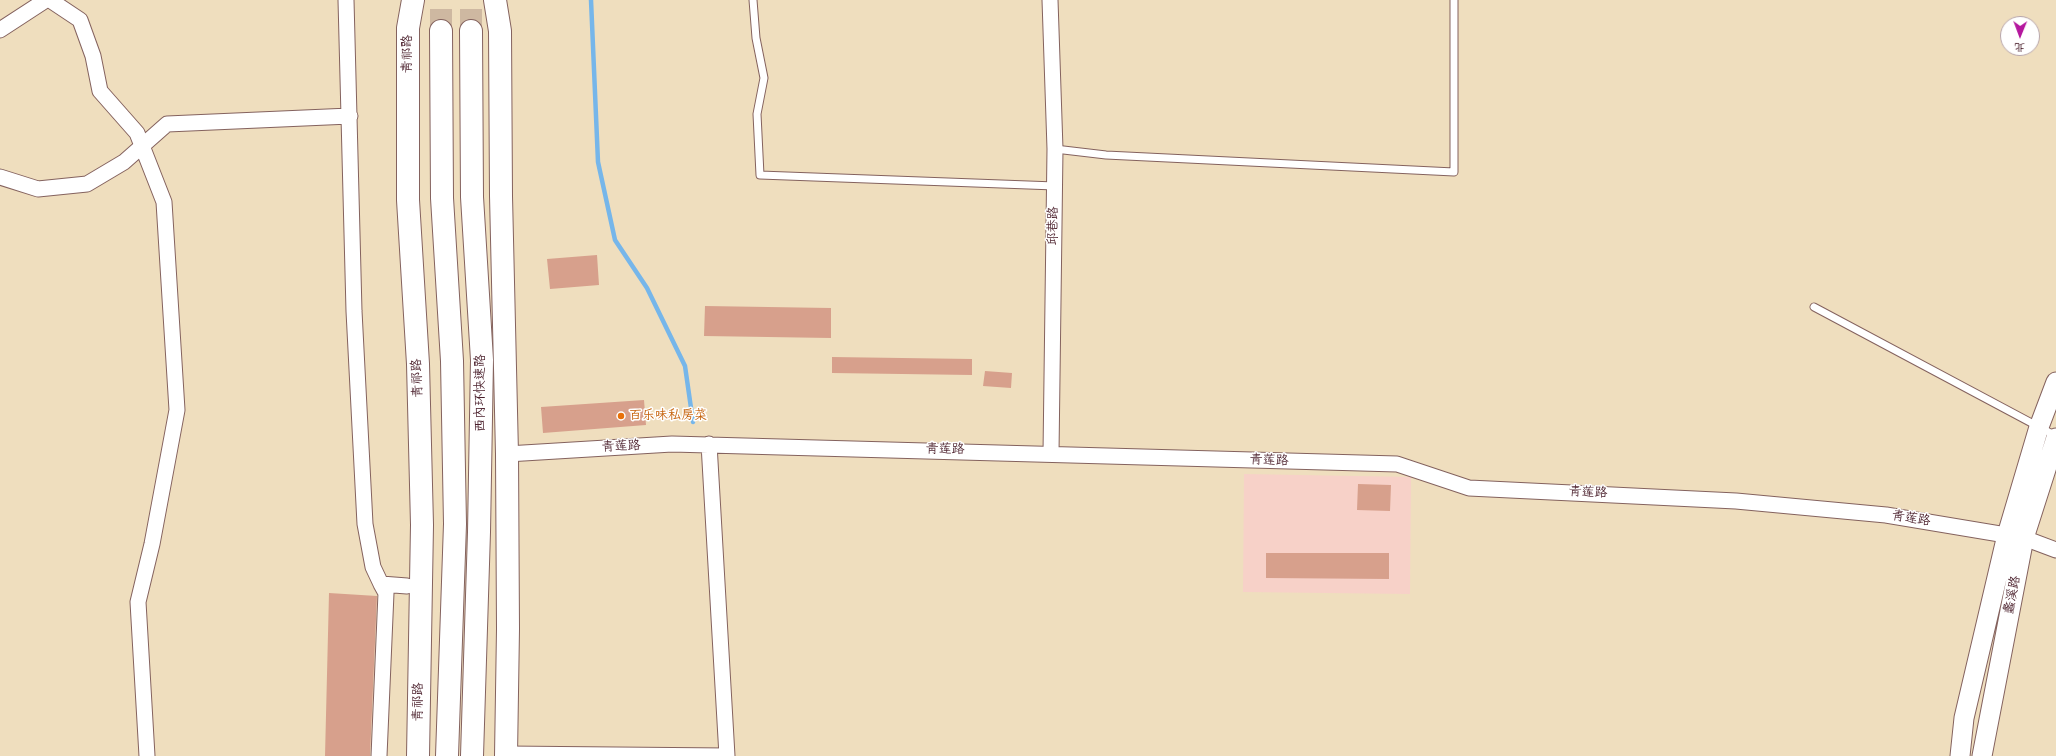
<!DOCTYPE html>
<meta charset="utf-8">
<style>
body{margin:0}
#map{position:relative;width:2056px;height:756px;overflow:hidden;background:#efdebe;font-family:"Architects Daughter","LXGW WenKai TC",sans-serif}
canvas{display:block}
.north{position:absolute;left:2000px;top:16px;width:40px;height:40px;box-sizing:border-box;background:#fff;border:1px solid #b7a5aa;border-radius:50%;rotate:181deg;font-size:11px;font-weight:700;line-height:16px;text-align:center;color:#4a1f2b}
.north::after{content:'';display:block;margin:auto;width:14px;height:18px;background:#b5179e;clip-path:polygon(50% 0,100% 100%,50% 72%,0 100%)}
</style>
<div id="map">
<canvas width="2056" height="756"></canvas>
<div class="north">北</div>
</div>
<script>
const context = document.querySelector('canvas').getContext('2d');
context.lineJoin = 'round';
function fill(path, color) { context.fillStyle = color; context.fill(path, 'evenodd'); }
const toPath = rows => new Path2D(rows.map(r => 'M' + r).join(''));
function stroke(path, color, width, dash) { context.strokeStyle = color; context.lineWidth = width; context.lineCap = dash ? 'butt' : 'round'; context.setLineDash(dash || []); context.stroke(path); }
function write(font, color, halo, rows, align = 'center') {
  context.font = font + ' "Architects Daughter","LXGW WenKai TC",sans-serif'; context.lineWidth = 3; context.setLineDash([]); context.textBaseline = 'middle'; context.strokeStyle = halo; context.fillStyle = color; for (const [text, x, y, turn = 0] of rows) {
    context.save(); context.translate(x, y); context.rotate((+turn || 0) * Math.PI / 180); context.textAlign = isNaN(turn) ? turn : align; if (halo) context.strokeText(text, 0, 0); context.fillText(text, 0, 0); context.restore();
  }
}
fill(toPath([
 [1244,474,1411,477,1410,594,1243,592]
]), '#f7d1c8');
stroke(toPath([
 [591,0,598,162,615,240,647,288,685,366,693,422]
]), '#76b6ea', 4.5);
fill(toPath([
 [597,255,599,285,550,289,547,259],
 [705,306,831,308,831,338,704,336],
 [832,357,972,359,972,375,832,373],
 [985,371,1012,373,1011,388,983,386],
 [644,400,646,425,543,433,541,407],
 [1358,484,1391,485,1390,511,1357,510],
 [1266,553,1389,553,1389,579,1266,578],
 [329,593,377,596,370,756,325,756]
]), '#d7a08c');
stroke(toPath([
 [441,31,441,0],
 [471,31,471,0]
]), '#ceb8a1', 22, [22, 11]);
const service = toPath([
 [753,0,756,38,764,78,757,114,760,175,1055,186],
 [1055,149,1106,155,1454,172,1454,0],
 [1814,307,2056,436]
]);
const minor = toPath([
 [50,0,80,20,93,56,100,91,137,133,164,202,177,410,152,544,138,602,147,756],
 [346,0,354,311,365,524,373,567,381,584,407,586],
 [1050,0,1055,149,1051,453],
 [0,30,46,0],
 [0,177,38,189,87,184,124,162,167,124,350,116],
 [709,444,727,756],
 [507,454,672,444,1397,464,1469,488,1736,501,1886,515,2024,538,2056,550],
 [506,754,727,756],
 [379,756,386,593,381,584]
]);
const tertiary = toPath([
 [1960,756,1964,718,2007,535,2039,427,2056,382],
 [1982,756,2024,538,2056,438]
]);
const primary = toPath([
 [413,0,408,28,408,200,418,364,422,525,418,756],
 [495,0,500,31,501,196,507,454,508,629,506,756]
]);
const trunk = toPath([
 [441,31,442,198,452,361,455,524,447,756],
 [471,31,472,197,482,360,479,532,472,756]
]);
stroke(service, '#84625e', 9);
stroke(minor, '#84625e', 17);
stroke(tertiary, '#84625e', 21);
stroke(primary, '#84625e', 24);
stroke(trunk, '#84625e', 24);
stroke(service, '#fff', 7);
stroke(minor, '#fff', 15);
stroke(tertiary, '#fff', 19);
stroke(primary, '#fff', 22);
stroke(trunk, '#fff', 22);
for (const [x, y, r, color] of [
 [621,416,4,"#e8710a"]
]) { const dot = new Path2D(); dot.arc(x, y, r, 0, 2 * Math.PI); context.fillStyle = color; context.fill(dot); stroke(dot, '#fff', 1.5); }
write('13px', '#4a1f2b', '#fff', [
 ["青祁路",408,54,-90],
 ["邱巷路",1054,226,-89],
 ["青祁路",418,378,-92],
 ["西内环快速路",481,393,-90],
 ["青莲路",621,447,-3],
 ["青莲路",945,450,1],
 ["青莲路",1269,461,2],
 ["青莲路",1588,493,3],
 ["青莲路",1911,519,9],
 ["蠡溪路",2013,595,-79],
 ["青祁路",419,702,-89]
]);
write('13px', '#c56008', '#fff', [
 ["百乐味私房菜",629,416]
], 'left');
</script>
